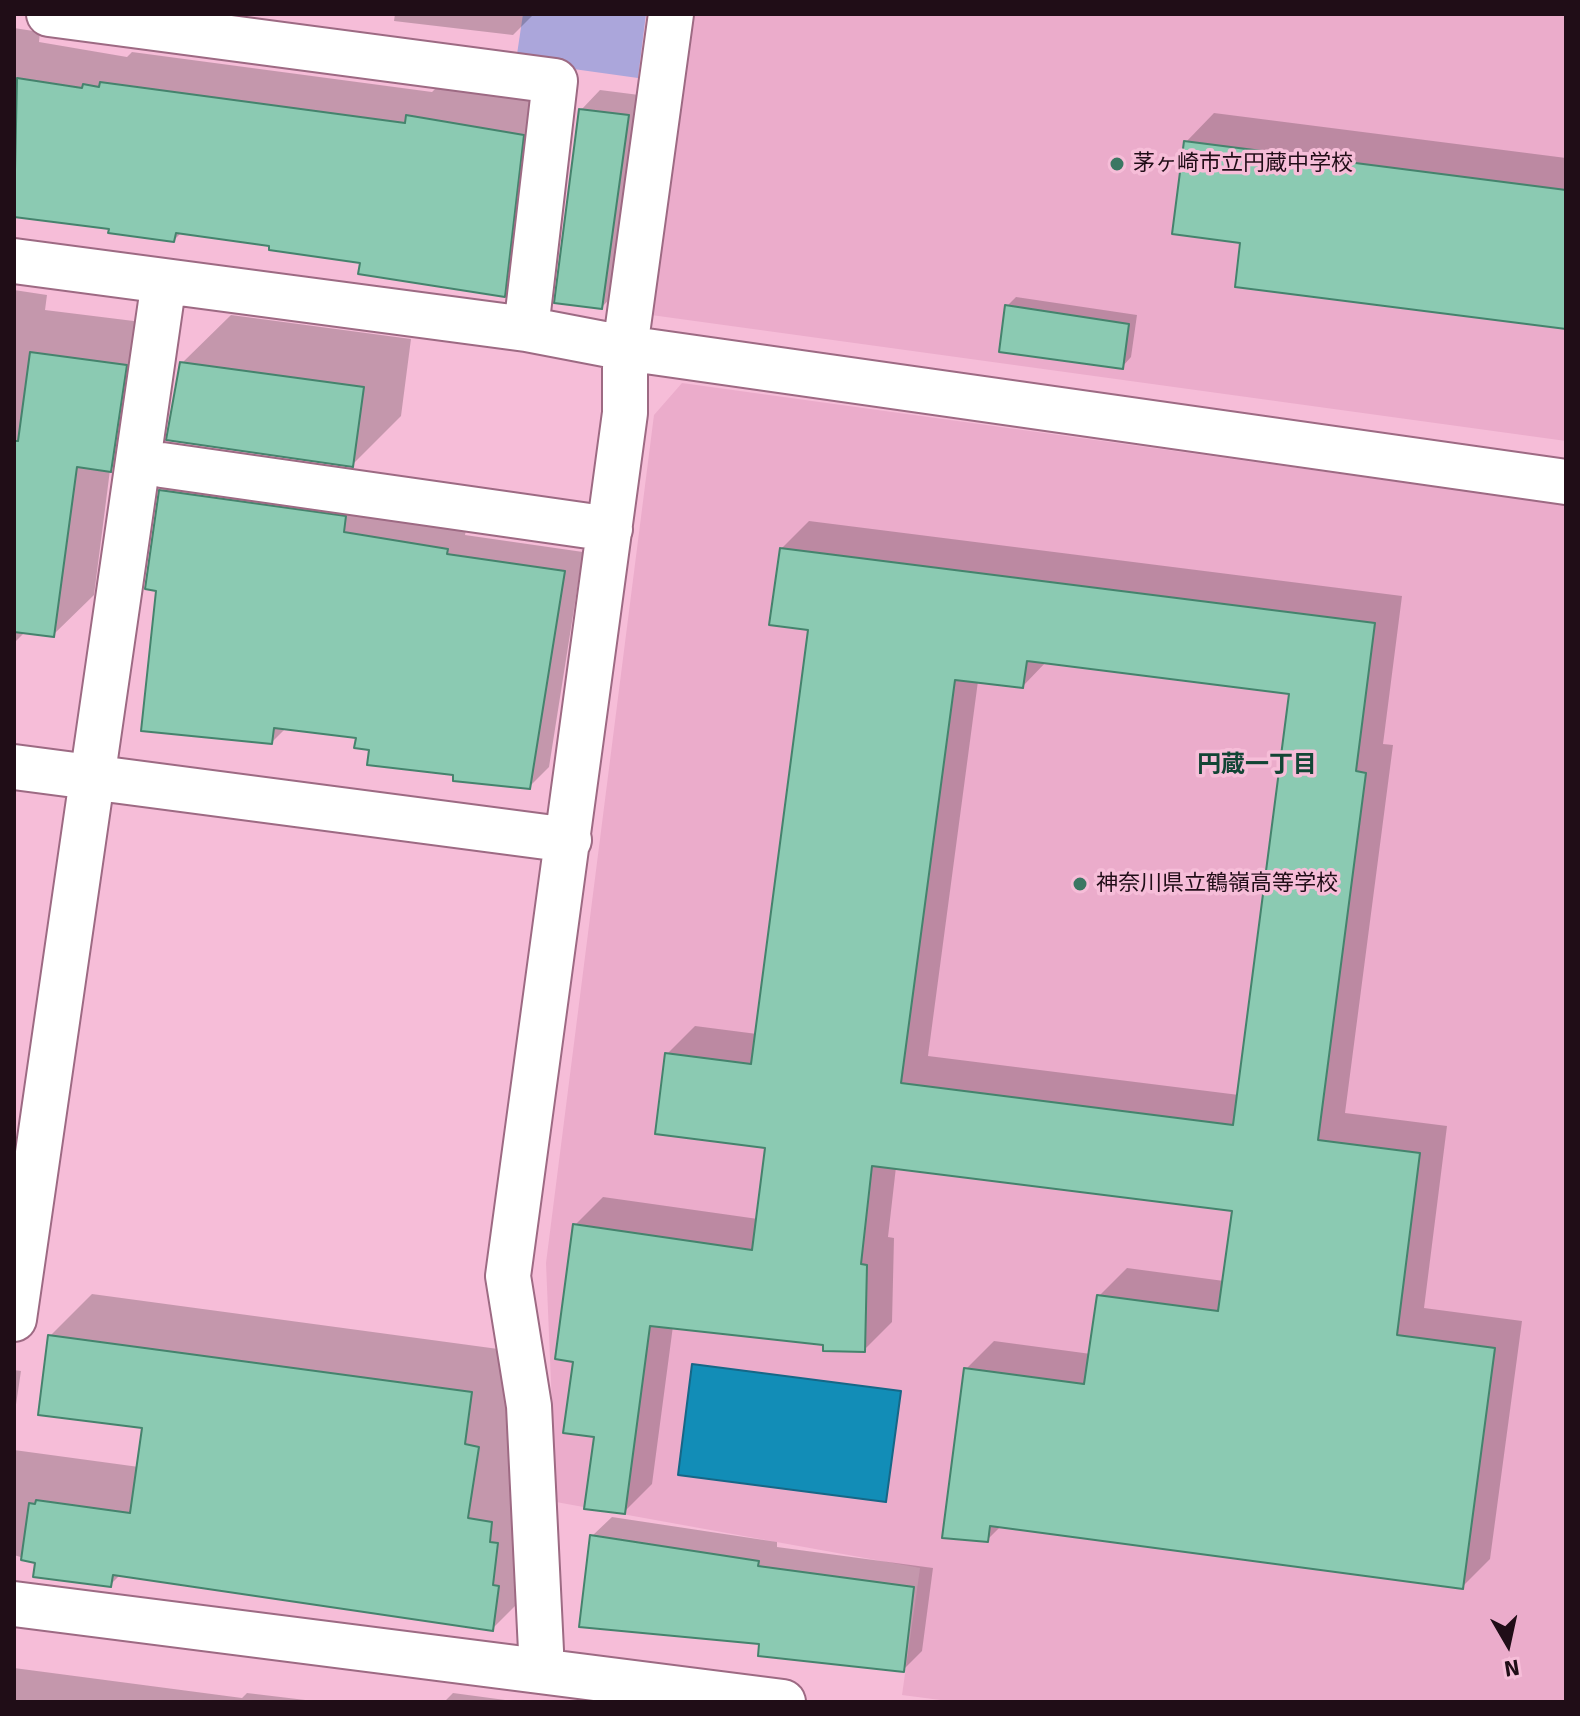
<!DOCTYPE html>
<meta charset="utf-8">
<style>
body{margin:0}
#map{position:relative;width:1580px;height:1716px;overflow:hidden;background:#f6bdd8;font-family:Signika,sans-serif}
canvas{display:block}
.frame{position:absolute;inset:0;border:16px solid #200d17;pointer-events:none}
.north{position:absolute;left:1468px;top:1604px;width:80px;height:80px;-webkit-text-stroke:6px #f6bdd8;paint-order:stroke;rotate:171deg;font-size:22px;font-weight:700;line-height:32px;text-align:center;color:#200d17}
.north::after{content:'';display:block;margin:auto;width:28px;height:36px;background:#200d17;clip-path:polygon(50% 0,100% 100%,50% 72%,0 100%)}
</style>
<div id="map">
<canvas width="1580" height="1716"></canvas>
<div class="frame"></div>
<div class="north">N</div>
</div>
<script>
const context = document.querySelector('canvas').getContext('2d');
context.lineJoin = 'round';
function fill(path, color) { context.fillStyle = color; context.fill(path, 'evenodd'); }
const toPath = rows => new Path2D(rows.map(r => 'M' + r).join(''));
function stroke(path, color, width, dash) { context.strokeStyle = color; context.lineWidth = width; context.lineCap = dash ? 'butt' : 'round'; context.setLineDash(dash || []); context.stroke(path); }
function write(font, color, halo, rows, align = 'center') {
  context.font = font + ' Signika,"Noto Sans JP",sans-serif'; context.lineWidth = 7; context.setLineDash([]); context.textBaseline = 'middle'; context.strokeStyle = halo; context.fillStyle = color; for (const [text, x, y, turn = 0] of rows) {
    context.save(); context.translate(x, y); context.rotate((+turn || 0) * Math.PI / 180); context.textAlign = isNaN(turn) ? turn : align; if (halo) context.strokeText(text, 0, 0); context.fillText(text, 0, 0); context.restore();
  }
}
fill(toPath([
 [690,14,1566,14,1566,441,644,314],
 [682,383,1566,505,1566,1702,956,1702,902,1695,920,1568,556,1502,546,1263,654,415]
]), '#ebaccb');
fill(toPath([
 [523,14,646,14,638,78,516,61]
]), '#aba6db');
const water = toPath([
 [692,1364,901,1391,886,1502,678,1475,692,1364]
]);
fill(water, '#128db7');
stroke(water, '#166787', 2);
fill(toPath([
 [395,14,534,14,513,35,394,21],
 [14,28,40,32,39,42,127,57,132,52,432,92,438,86,553,105,534,264,504,295,362,261,272,244,182,232,174,240,111,227,18,216,14,220],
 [600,90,647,96,621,287,602,307,581,110],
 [1214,113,1566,158,1566,327,1243,241,1186,142],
 [14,290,47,295,45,310,166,325,150,430,110,470,94,595,54,634,25,632,14,643],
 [1016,297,1137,315,1131,357,1122,367,1007,306],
 [231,315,411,339,401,416,352,465,182,363],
 [181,471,466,530,465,535,583,552,549,767,529,787,456,774,372,749,358,737,286,728,272,742,158,589,161,491],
 [809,521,1402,596,1383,744,1393,745,1345,1113,1447,1126,1424,1308,1522,1321,1490,1559,1462,1587,1002,1525,987,1540,966,1369,994,1341,1091,1354,1099,1296,1127,1268,1224,1281,1234,1209,896,1167,888,1237,894,1238,892,1322,864,1350,673,1326,652,1484,624,1512,596,1436,575,1360,575,1225,603,1197,758,1219,767,1146,667,1054,695,1026,757,1034,810,629,781,549],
 [1047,661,1291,693,1239,1095,928,1056,978,681,1023,686],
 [92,1294,513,1351,506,1403,520,1405,509,1477,533,1480,534,1587,492,1629,121,1574,110,1585,14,1555,14,1450,139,1467,144,1427,50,1336],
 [14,1370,21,1371,14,1418],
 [612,1517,777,1542,777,1547,933,1568,922,1651,903,1670,761,1643,592,1536],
 [14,1668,242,1698,247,1693,322,1702,14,1702],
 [453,1693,520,1702,444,1702]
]), '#0003');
const building = toPath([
 [17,78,82,88,83,84,99,87,100,82,405,123,406,115,524,135,505,297,358,274,360,263,269,250,269,246,176,233,174,242,108,233,109,229,14,217,17,78],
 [579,109,629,115,602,309,554,303,579,109],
 [1184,141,1566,190,1566,329,1235,287,1240,243,1172,234,1184,141],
 [1005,305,1129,324,1123,369,999,352,1005,305],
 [30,352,127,365,111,472,77,467,54,637,14,632,14,441,18,441,30,352],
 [180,362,364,387,353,467,166,440,180,362],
 [159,490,346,516,344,532,448,549,447,554,565,571,530,789,453,781,453,775,367,765,369,750,354,748,356,738,274,728,272,744,141,731,156,591,145,589,159,490],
 [780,548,1375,623,1356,771,1366,773,1318,1140,1420,1153,1397,1335,1495,1348,1463,1589,990,1526,988,1542,942,1538,964,1368,1084,1384,1097,1295,1218,1311,1232,1211,872,1166,861,1264,867,1265,865,1352,823,1351,823,1345,650,1326,625,1514,584,1509,594,1437,563,1433,573,1362,555,1359,573,1224,752,1250,765,1148,655,1134,665,1053,751,1064,808,630,769,625,780,548],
 [1027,661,1289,694,1233,1125,901,1083,955,680,1023,688,1027,661],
 [48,1335,472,1392,465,1444,479,1447,468,1518,492,1522,490,1542,498,1543,493,1585,499,1586,493,1631,113,1575,111,1587,33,1577,35,1563,21,1560,29,1503,35,1504,36,1500,130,1513,142,1428,38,1415,48,1335],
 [590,1535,759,1561,758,1566,914,1587,904,1672,758,1656,759,1644,579,1627,590,1535]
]);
fill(building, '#8bcab2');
stroke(building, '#45836d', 2);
const minor = toPath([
 [49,14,555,81,526,329],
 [14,261,526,329,625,348,1566,482],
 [162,465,610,529],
 [14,767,569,840],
 [14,1319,164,281],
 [14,1604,783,1702],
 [542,1671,529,1406,508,1276,625,413,625,348,671,14]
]);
stroke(minor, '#9d6a83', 48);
stroke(minor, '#fff', 44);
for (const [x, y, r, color] of [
 [1117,164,8,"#3b7763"],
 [1080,884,8,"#3b7763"]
]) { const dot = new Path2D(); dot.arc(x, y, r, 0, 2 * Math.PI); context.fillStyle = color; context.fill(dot); stroke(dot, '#f6bdd8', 3); }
write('22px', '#200d17', '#f6bdd8', [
 ["茅ヶ崎市立円蔵中学校",1133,164],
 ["神奈川県立鶴嶺高等学校",1096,884]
], 'left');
write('bold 24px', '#124535', '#f6bdd8', [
 ["円蔵一丁目",1257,766]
]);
</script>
